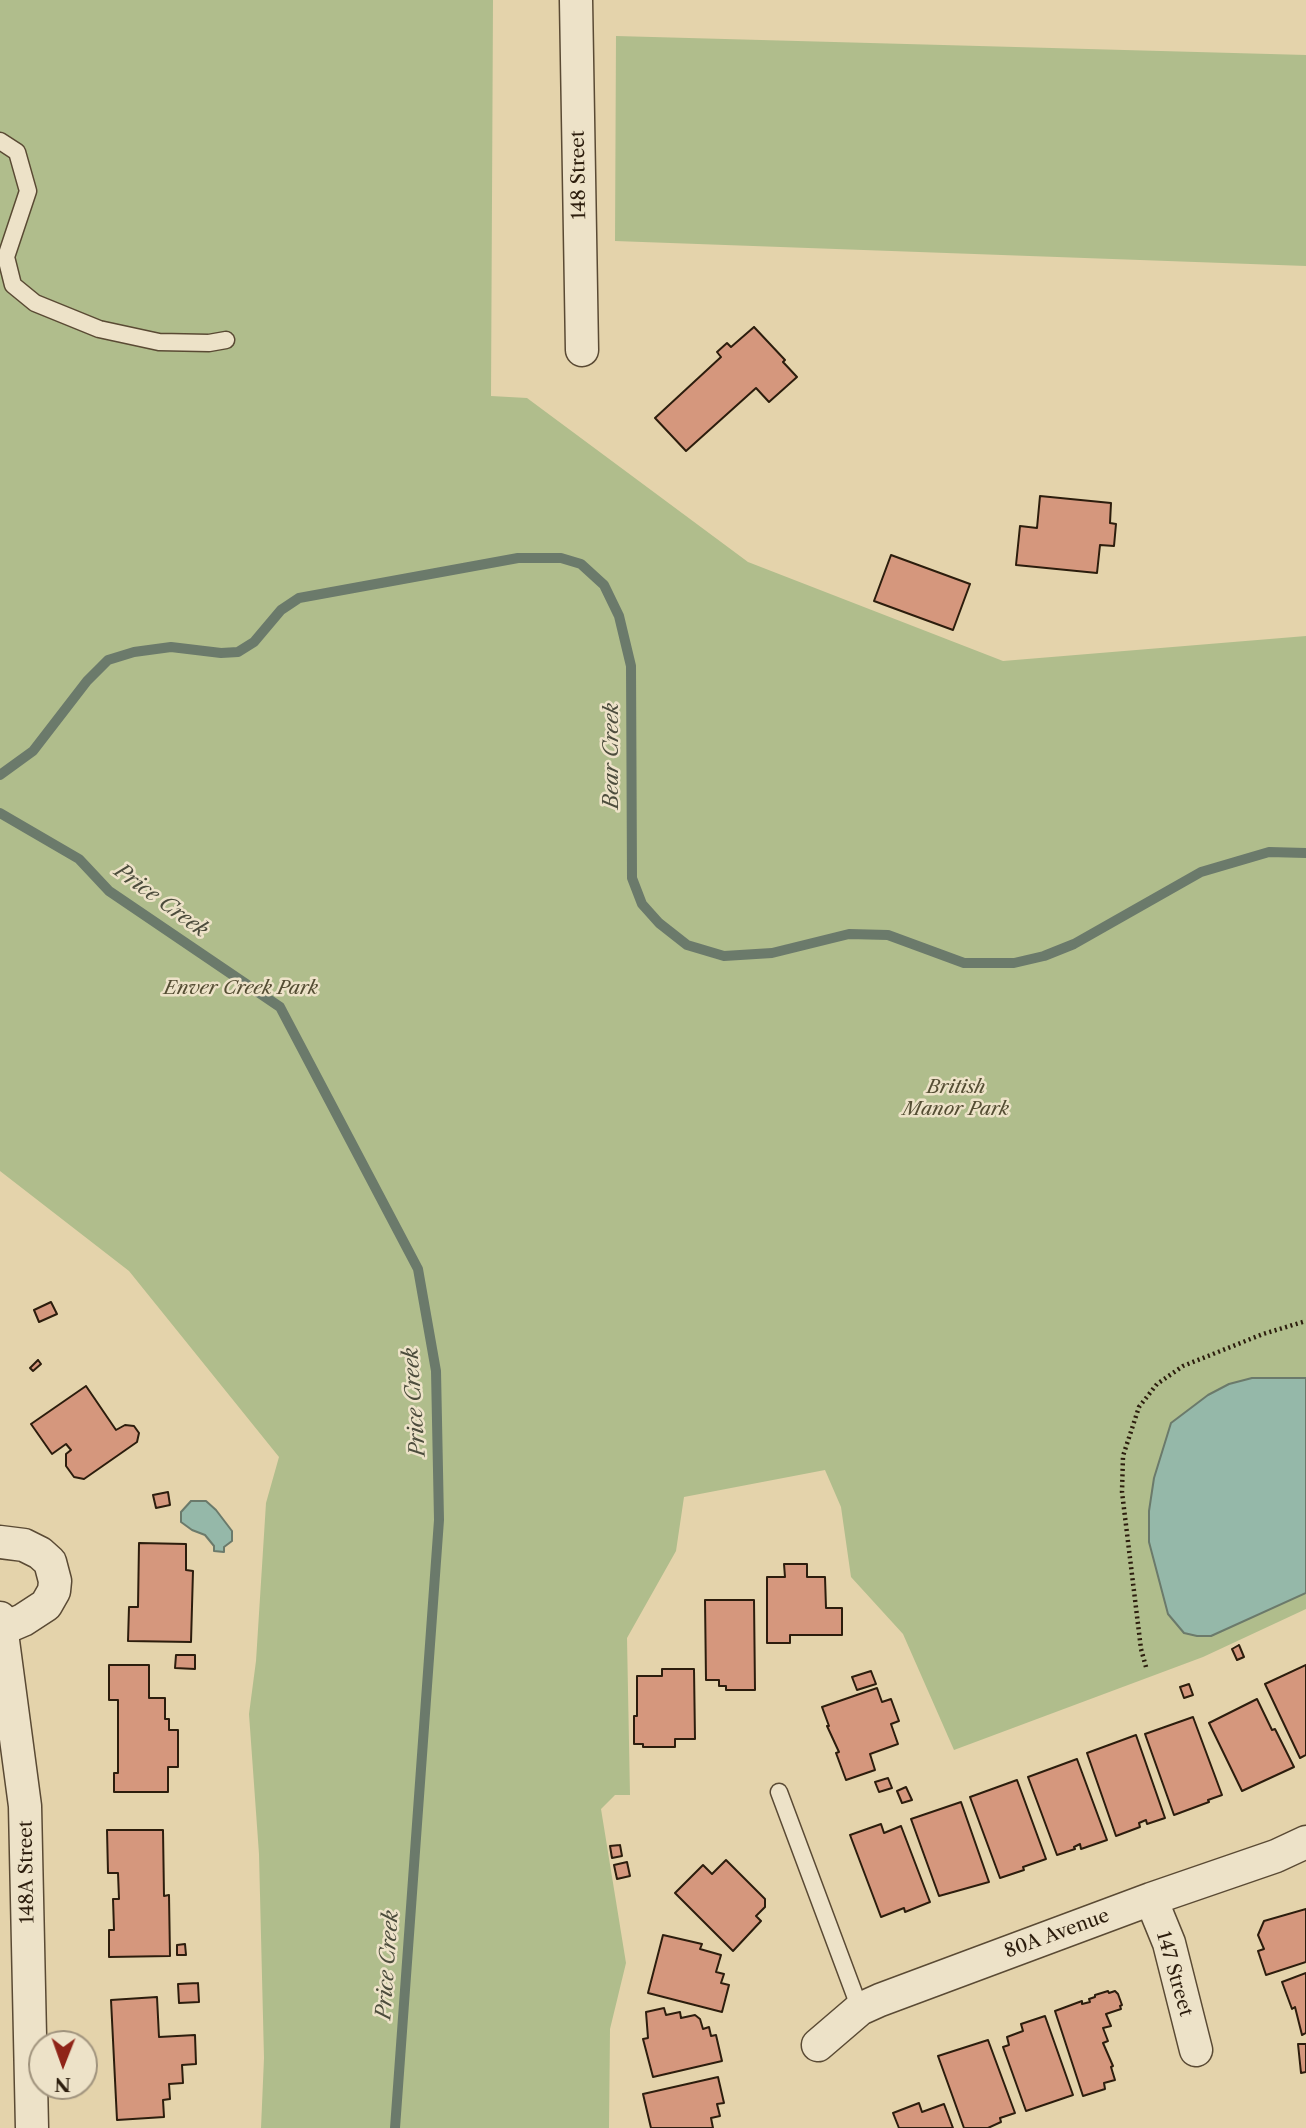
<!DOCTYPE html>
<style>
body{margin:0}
#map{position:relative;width:1306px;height:2128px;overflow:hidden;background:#e4d3ab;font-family:"Libre Caslon Text",serif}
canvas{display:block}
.north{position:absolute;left:28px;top:2030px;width:70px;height:70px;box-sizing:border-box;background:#ede2c8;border:2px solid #a0937d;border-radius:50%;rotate:181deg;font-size:19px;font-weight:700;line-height:28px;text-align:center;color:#2c1d0d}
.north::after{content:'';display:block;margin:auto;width:24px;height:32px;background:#8f2418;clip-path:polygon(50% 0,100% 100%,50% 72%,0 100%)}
</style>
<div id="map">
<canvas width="1306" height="2128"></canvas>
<div class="north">N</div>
</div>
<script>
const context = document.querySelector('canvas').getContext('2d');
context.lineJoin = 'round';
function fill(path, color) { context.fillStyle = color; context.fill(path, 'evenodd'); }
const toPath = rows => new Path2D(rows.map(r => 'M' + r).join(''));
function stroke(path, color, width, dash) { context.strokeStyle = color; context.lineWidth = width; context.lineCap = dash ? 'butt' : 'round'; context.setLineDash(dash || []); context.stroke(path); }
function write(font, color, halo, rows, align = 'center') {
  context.font = font + ' "Libre Caslon Text",serif'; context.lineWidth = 5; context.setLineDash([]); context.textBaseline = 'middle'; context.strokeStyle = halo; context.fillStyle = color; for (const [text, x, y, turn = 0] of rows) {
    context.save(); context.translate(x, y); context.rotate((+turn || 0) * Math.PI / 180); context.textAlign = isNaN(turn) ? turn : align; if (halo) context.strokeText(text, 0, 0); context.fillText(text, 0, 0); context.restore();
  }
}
fill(toPath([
 [0,0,493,0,491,396,527,398,748,562,1003,661,1306,636,1306,1609,1203,1657,954,1750,903,1634,851,1577,841,1507,825,1470,684,1497,676,1551,627,1638,630,1795,615,1795,601,1809,626,1963,610,2029,609,2128,261,2128,264,2058,259,1854,249,1714,256,1661,266,1503,279,1457,129,1271,0,1171],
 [616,36,1306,55,1306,266,615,241]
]), '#b0bd8c');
const water = toPath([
 [1252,1378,1306,1378,1306,1593,1211,1636,1197,1636,1184,1633,1168,1614,1149,1542,1149,1511,1154,1478,1171,1423,1208,1395,1229,1384,1252,1378],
 [191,1501,206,1501,216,1510,232,1531,232,1541,224,1547,224,1552,214,1551,214,1546,205,1535,192,1530,181,1522,181,1512,191,1501]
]);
fill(water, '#95b8a9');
stroke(water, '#6b7a6b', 2);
stroke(toPath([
 [0,775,33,751,87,681,108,660,134,652,171,647,221,653,238,652,254,642,281,610,299,598,518,558,561,558,581,564,604,585,619,616,631,666,632,878,642,904,659,923,687,945,724,956,772,953,849,934,888,935,964,963,1014,963,1044,956,1074,944,1201,872,1269,852,1306,853],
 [0,813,79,859,109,891,280,1007,418,1269,436,1371,439,1520,395,2128]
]), '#6b7a6b', 10);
const building = toPath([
 [754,327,785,360,783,362,797,377,769,402,756,388,686,451,655,418,721,357,717,352,727,343,731,347,754,327],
 [1040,496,1111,503,1110,523,1116,524,1114,546,1100,545,1097,573,1016,565,1020,526,1037,528,1040,496],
 [891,555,970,584,953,630,874,601,891,555],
 [51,1302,57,1314,39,1322,34,1310,51,1302],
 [38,1360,41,1364,33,1371,30,1368,38,1360],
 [86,1386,116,1430,125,1425,134,1426,139,1433,137,1442,84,1479,74,1477,66,1466,66,1454,71,1450,66,1444,52,1454,31,1424,86,1386],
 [168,1492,170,1505,156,1508,153,1495,168,1492],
 [139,1543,186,1544,186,1570,193,1571,191,1642,128,1641,129,1607,138,1607,139,1543],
 [784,1564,807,1564,807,1577,825,1577,826,1608,842,1608,842,1635,790,1635,790,1643,767,1643,767,1577,785,1577,784,1564],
 [705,1600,754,1600,755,1690,726,1690,726,1686,719,1686,719,1680,706,1680,705,1600],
 [1239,1645,1244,1657,1237,1660,1232,1649,1239,1645],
 [176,1655,195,1655,195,1669,175,1668,176,1655],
 [109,1665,149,1665,149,1698,165,1698,165,1719,169,1719,169,1730,178,1730,178,1767,168,1767,168,1792,114,1792,114,1773,118,1773,118,1700,109,1700,109,1665],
 [1306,1665,1306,1755,1300,1758,1265,1684,1306,1665],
 [662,1669,694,1669,695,1739,675,1739,675,1747,643,1747,643,1744,634,1744,634,1716,637,1716,637,1676,662,1676,662,1669],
 [871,1671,876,1684,857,1690,852,1677,871,1671],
 [1189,1684,1193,1695,1184,1698,1180,1687,1189,1684],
 [877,1688,882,1702,891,1699,899,1721,891,1724,898,1744,870,1754,875,1770,846,1780,836,1753,839,1752,827,1726,829,1726,822,1707,877,1688],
 [1257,1699,1272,1730,1275,1729,1294,1767,1242,1791,1209,1723,1257,1699],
 [1193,1717,1222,1795,1208,1800,1209,1802,1174,1815,1145,1734,1193,1717],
 [1136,1735,1165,1818,1147,1824,1146,1820,1139,1823,1140,1827,1116,1836,1087,1753,1136,1735],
 [1077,1759,1107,1840,1081,1849,1080,1844,1074,1847,1075,1849,1057,1855,1028,1777,1077,1759],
 [888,1778,892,1788,879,1792,875,1782,888,1778],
 [1017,1780,1046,1859,1023,1867,1024,1870,1000,1878,970,1797,1017,1780],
 [906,1787,912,1800,902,1803,897,1791,906,1787],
 [961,1802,989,1882,939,1896,911,1819,961,1802],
 [881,1824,884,1833,901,1826,930,1902,905,1912,904,1908,881,1917,850,1835,881,1824],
 [107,1830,163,1830,164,1896,169,1895,170,1956,109,1957,109,1930,114,1930,113,1899,119,1899,118,1873,108,1873,107,1830],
 [620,1845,622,1856,612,1858,610,1846,620,1845],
 [726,1860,765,1899,765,1907,756,1916,761,1921,733,1951,675,1893,703,1865,712,1874,726,1860],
 [627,1862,630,1876,617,1879,614,1865,627,1862],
 [1306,1909,1306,1962,1266,1975,1258,1951,1264,1949,1258,1935,1264,1921,1306,1909],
 [663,1935,702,1944,700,1949,721,1955,716,1972,724,1974,721,1983,729,1985,722,2012,648,1993,663,1935],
 [185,1944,186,1955,177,1955,177,1945,185,1944],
 [1306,1973,1306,2033,1302,2035,1295,2007,1292,2009,1282,1982,1306,1973],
 [198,1983,199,2002,179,2003,178,1984,198,1983],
 [1108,1991,1109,1993,1115,1991,1118,1994,1122,2005,1120,2006,1121,2009,1106,2014,1111,2026,1103,2028,1108,2041,1103,2043,1113,2066,1111,2067,1115,2080,1104,2083,1105,2089,1083,2096,1055,2011,1082,2001,1082,2004,1090,2002,1089,1999,1095,1997,1095,1995,1108,1991],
 [157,1997,159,2037,195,2035,196,2064,182,2065,183,2083,169,2084,170,2099,163,2100,164,2117,117,2120,111,2000,157,1997],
 [664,2008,666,2015,680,2012,681,2018,695,2015,700,2019,703,2029,709,2027,711,2036,716,2035,722,2061,653,2077,643,2039,648,2038,646,2012,664,2008],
 [1045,2016,1073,2095,1026,2111,1003,2047,1009,2045,1007,2037,1023,2031,1021,2024,1045,2016],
 [988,2040,1015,2113,1000,2118,1001,2122,988,2128,964,2128,938,2056,988,2040],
 [1298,2044,1306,2044,1306,2072,1301,2073,1298,2044],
 [718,2077,724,2103,717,2104,720,2116,711,2118,713,2128,651,2128,643,2094,718,2077],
 [919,2103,922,2112,944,2104,953,2128,899,2128,893,2113,919,2103]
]);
fill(building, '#d5977d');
stroke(building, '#2c1d0d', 2);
const lane = toPath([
 [0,141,17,152,28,191,6,257,13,285,35,303,99,329,159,342,209,343,226,340],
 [779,1792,860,2009]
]);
const street = toPath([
 [576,0,582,350],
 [0,1542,24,1545,40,1553,50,1562,55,1581,54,1591,46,1605,23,1620,2,1629],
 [0,1618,25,1806,32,2128],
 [1151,1899,1169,1943,1196,2050],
 [818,2045,860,2009,880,2000,1151,1899,1276,1856,1306,1842]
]);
stroke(lane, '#5a4a34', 19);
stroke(street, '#5a4a34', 35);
stroke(toPath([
 [1146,1667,1141,1649,1122,1492,1123,1456,1139,1407,1157,1384,1183,1366,1263,1334,1306,1321]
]), '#2c1d0d', 4.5, [2, 3.5]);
stroke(lane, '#ede2c8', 16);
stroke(street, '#ede2c8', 32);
write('19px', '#2c1d0d', '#ede2c8', [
 ["148 Street",579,175,-91],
 ["148A Street",27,1872,-91],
 ["80A Avenue",1057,1934,-20],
 ["147 Street",1174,1974,74]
]);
write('italic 19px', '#544d33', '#ede2c8', [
 ["Enver Creek Park",241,989],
 ["British",956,1088],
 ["Manor Park",956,1110]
]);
write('italic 21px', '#4c4c3c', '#ede2c8', [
 ["Bear Creek",612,756,-90],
 ["Price Creek",161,901,36],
 ["Price Creek",415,1402,-94],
 ["Price Creek",388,1965,-86]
]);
</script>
